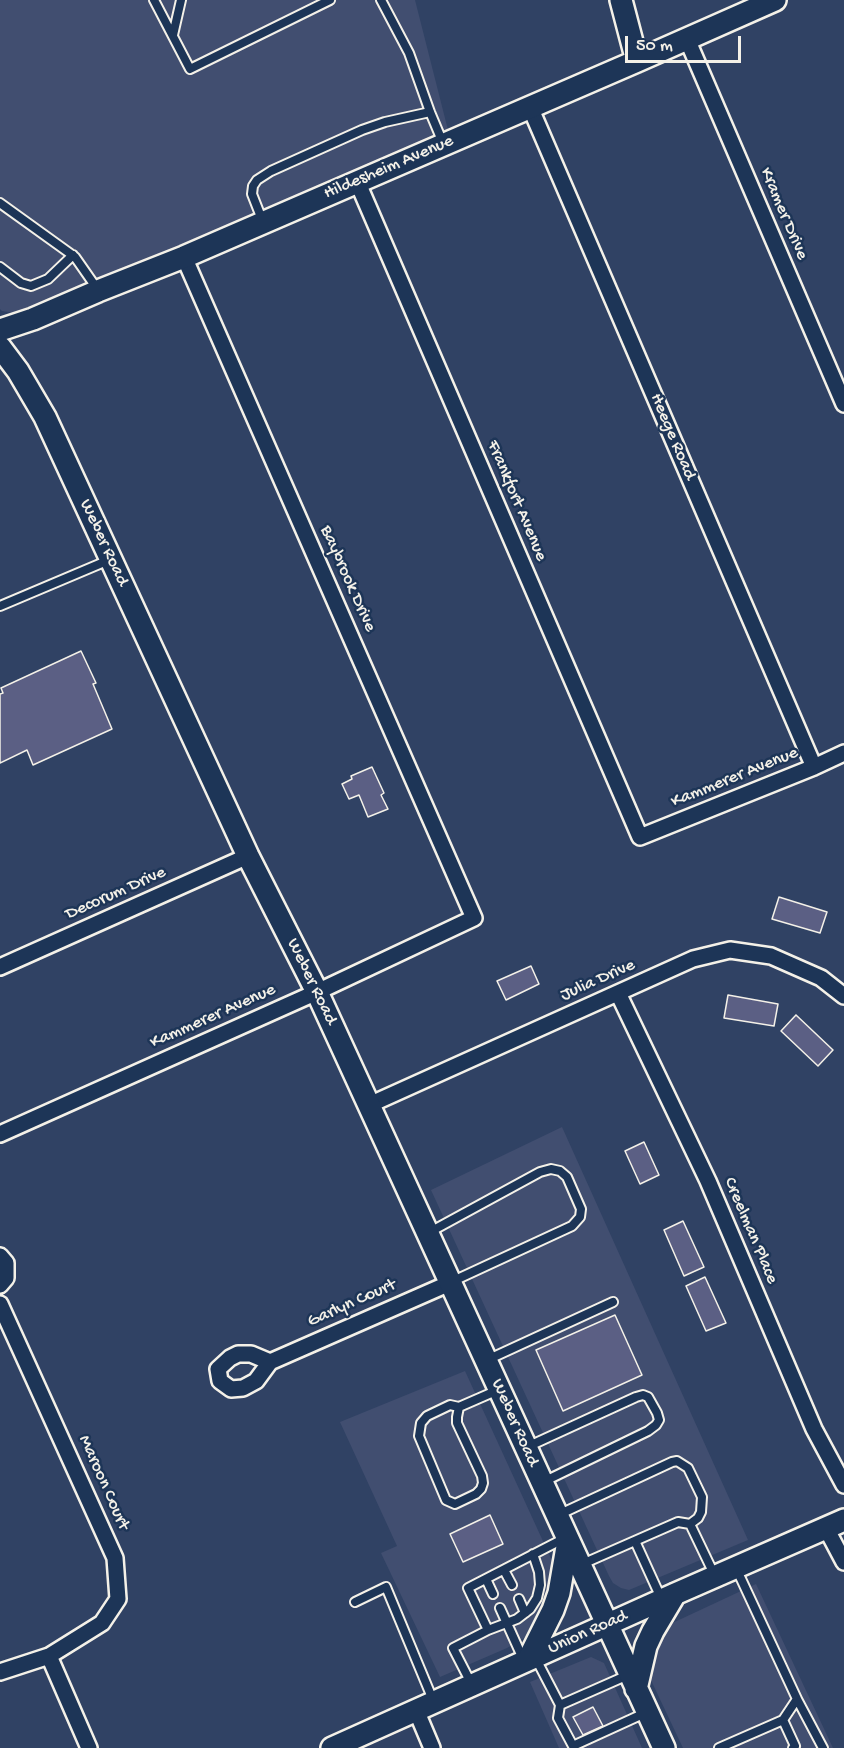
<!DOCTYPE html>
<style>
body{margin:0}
#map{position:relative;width:844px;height:1748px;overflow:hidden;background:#304264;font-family:"Gochi Hand",sans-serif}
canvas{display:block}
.scale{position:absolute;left:625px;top:36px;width:116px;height:27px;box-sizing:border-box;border:3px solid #f4f1e8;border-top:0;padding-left:8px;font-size:18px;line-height:21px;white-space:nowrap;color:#f4f1e8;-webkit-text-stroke:4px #1d3557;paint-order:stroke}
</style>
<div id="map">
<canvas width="844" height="1748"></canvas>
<div class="scale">50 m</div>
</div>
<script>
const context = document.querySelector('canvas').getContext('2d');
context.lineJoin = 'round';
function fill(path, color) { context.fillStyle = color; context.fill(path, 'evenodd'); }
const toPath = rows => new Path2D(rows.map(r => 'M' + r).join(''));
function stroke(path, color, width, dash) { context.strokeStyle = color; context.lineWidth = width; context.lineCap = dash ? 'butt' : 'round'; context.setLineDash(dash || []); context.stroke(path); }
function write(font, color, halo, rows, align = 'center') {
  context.font = font + ' "Gochi Hand",sans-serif'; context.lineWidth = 5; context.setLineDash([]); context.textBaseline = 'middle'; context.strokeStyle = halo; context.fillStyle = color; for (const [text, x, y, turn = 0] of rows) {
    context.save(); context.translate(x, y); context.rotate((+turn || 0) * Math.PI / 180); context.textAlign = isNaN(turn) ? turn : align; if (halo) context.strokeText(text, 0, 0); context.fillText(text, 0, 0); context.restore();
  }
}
fill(toPath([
 [0,0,415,0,449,134,178,252,124,268,30,309,15,313,2,311,0,309],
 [562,1127,748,1540,629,1590,621,1588,613,1583,609,1576,431,1190],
 [465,1371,553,1563,554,1579,550,1602,533,1630,524,1638,507,1648,440,1677,381,1553,397,1546,340,1422],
 [756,1584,833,1748,683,1748,649,1676,656,1639,666,1626],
 [591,1657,604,1663,642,1748,559,1748,530,1682]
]), '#414e70');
const building = toPath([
 [81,651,96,683,93,684,112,729,33,765,27,750,0,763,0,694,3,693,1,688,81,651],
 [372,767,384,793,381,795,388,809,368,817,359,795,349,799,342,784,352,779,351,776,372,767],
 [779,897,827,912,820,933,772,919,779,897],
 [531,966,539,984,506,1000,497,981,531,966],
 [728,995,778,1004,774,1026,724,1018,728,995],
 [796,1015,833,1050,818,1066,781,1031,796,1015],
 [644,1142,659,1175,640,1184,625,1151,644,1142],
 [683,1221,704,1267,684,1276,664,1230,683,1221],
 [705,1277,726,1323,706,1331,686,1286,705,1277],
 [615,1315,642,1375,563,1411,536,1350,615,1315],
 [490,1515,503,1544,463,1562,450,1534,490,1515],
 [593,1707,603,1726,583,1735,573,1717,593,1707]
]);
fill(building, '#5b5f84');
stroke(building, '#f4f1e8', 1.5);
const lane = toPath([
 [154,0,190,69,330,0],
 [381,0,409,53,430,112,443,143],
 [173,35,181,0],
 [0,203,75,257,98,290],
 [263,222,252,194,253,186,257,180,271,171,362,130,385,122,430,112],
 [0,267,21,283,31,286,48,279,73,255],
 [0,606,109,560],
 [428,1233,540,1172,551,1169,560,1171,567,1177,581,1209,580,1217,572,1226,451,1282],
 [487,1360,613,1302],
 [459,1407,457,1417,457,1423,482,1476,483,1483,481,1489,476,1494,455,1504,446,1500,419,1436,421,1423,427,1416,450,1405,459,1407,498,1390],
 [527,1447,636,1397,643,1395,648,1397,657,1413,659,1420,656,1425,648,1431,543,1482],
 [558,1515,672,1462,677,1461,688,1468,702,1497,701,1512,698,1518,690,1524,714,1574],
 [635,1541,661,1598],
 [580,1565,678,1522,690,1524],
 [736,1568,797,1699,783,1720],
 [504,1570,512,1585],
 [486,1579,493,1594],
 [519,1599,525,1613],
 [355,1602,386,1587,433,1700],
 [500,1608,524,1661],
 [488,1630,517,1619,530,1609,537,1598,540,1585,539,1572,533,1554],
 [535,1657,560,1705,628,1675],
 [471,1683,453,1648,488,1630,468,1588,565,1538],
 [797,1699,823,1748],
 [560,1705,558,1718,573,1746,645,1713],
 [719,1748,783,1720,795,1746,793,1748]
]);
const street = toPath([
 [687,39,844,404],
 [530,107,814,767],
 [357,181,640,837,814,767,844,753],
 [0,967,248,856],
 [618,993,708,1181,814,1429,844,1485],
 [369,1105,693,959,730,950,771,956,821,978,844,996],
 [0,1134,317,992,474,918,184,257],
 [0,1256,6,1263,6,1278,0,1285],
 [0,1304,115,1558,118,1599,102,1623,49,1656,0,1672],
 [270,1362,256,1381,243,1388,231,1389,220,1381,218,1369,230,1358,238,1354,251,1354,270,1362,450,1283],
 [826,1528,844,1562],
 [49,1656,89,1748],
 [416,1710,432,1748]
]);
const secondary = toPath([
 [621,0,637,61],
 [0,330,33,319,98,291,184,257,637,61,775,0],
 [0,347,18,371,45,417,248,856,317,992,664,1748],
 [528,1660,553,1610,559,1593,568,1541],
 [636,1689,646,1646,653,1631,675,1594],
 [332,1748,675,1594,844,1520]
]);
stroke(lane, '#f4f1e8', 12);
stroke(street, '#f4f1e8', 20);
stroke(secondary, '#f4f1e8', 26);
stroke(lane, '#1d3557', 8);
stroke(street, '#1d3557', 15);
stroke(secondary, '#1d3557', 21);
write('18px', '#f4f1e8', '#1d3557', [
 ["Hildesheim Avenue",389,168,-23],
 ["Kramer Drive",783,214,67],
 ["Heege Road",672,437,67],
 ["Frankfort Avenue",516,501,67],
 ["Weber Road",103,543,65],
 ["Baybrook Drive",347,579,66],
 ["Kammerer Avenue",735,778,-22],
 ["Decorum Drive",116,894,-24],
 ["Julia Drive",598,981,-24],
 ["Weber Road",311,982,64],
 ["Kammerer Avenue",213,1017,-24],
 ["Creelman Place",750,1231,67],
 ["Garlyn Court",352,1304,-24],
 ["Weber Road",514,1423,66],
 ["Maroon Court",103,1483,66],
 ["Union Road",588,1633,-24]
]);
</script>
